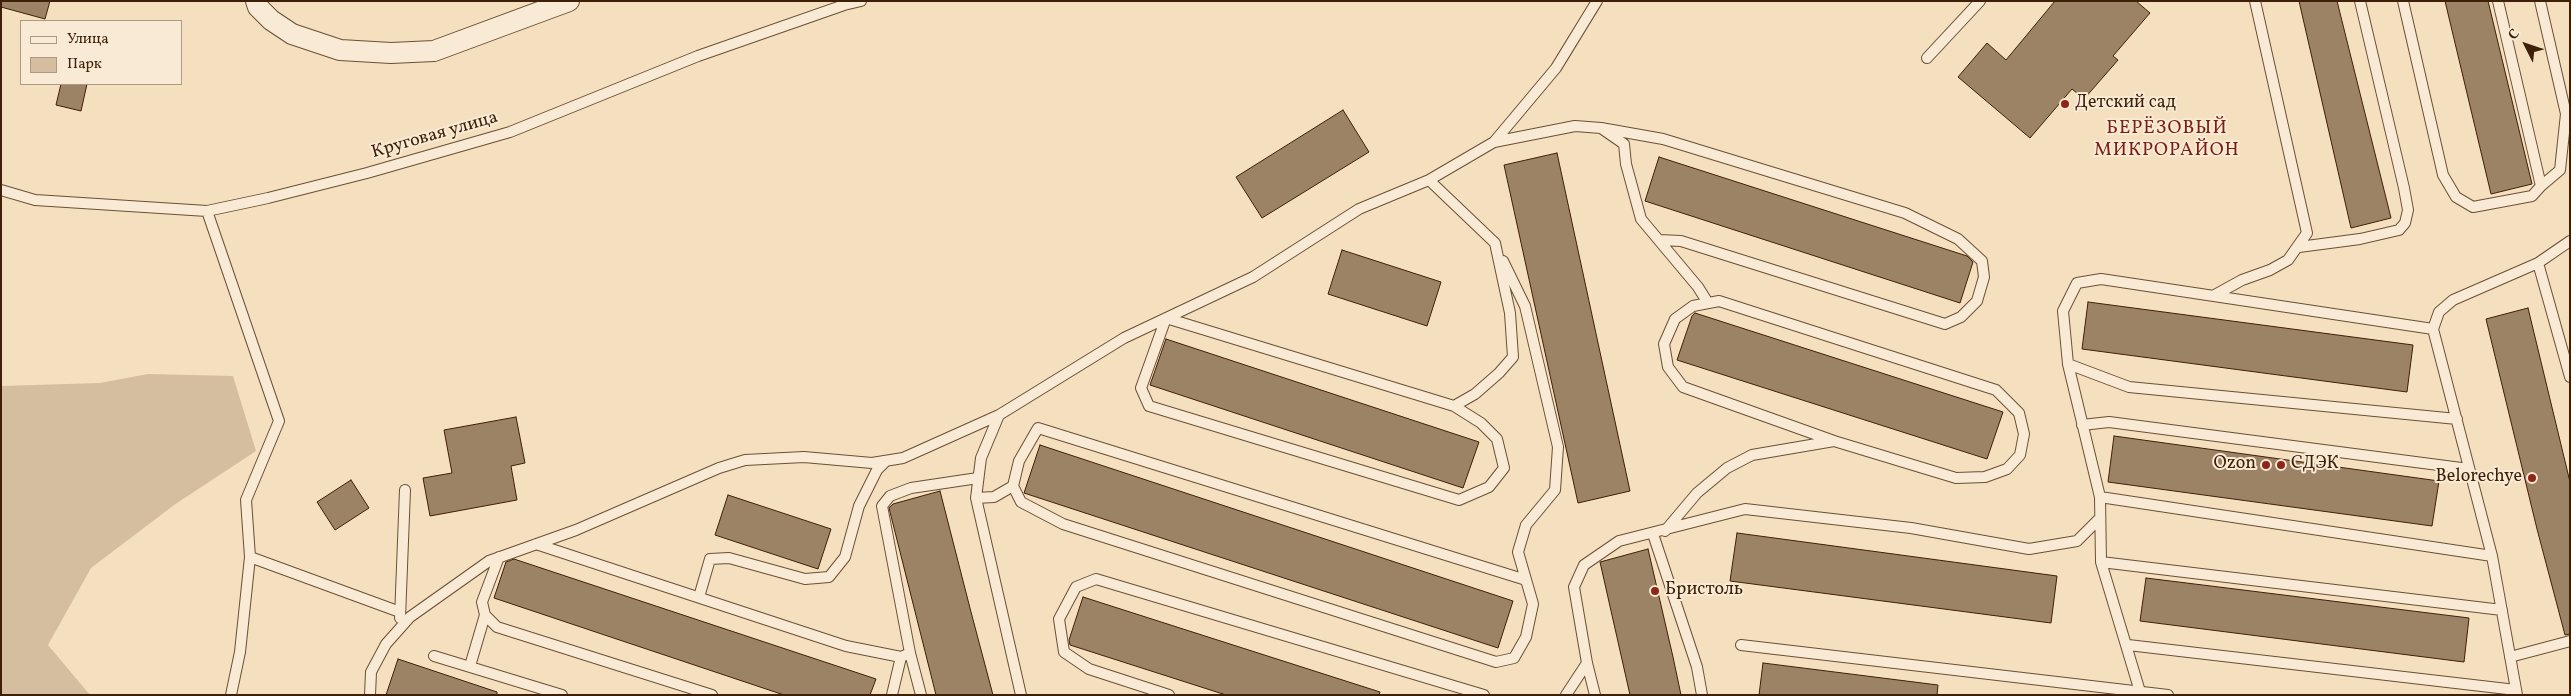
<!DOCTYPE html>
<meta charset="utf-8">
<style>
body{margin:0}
#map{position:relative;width:2571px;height:696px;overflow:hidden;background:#f4dfbe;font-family:Vollkorn,serif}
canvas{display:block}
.frame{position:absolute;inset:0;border:2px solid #3e1f07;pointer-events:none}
.legend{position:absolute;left:20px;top:20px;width:162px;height:65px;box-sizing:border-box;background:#f8ead5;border:1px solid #ae9983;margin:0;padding:6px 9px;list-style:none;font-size:15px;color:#3e1f07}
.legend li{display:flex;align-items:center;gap:10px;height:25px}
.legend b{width:25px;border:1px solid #ae9983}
.north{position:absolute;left:2501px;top:20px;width:50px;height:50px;-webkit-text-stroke:4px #f8ead5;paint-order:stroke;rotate:311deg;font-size:14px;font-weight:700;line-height:20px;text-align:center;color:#3e1f07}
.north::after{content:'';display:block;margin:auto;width:18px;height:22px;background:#3e1f07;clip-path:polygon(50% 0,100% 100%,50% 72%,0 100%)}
</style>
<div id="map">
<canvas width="2571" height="696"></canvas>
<div class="frame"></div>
<ul class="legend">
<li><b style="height:6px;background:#f8ead5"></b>Улица</li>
<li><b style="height:14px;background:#d5be9f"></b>Парк</li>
</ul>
<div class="north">С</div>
</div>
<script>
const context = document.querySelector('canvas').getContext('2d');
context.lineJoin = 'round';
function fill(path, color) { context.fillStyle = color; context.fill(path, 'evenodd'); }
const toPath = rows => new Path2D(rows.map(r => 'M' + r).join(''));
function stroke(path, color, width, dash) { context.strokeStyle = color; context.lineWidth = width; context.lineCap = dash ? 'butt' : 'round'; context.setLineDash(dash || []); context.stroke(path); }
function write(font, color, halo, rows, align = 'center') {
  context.font = font + ' Vollkorn,serif'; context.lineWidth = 4; context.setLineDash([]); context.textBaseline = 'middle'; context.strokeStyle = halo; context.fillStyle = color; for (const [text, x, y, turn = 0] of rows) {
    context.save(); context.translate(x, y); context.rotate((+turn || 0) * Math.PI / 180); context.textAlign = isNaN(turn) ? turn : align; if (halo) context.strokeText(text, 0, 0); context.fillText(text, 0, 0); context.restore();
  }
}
fill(toPath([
 [148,374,233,376,256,451,174,505,91,568,48,645,90,695,1,695,1,386,100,383]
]), '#d5be9f');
const building = toPath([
 [1,1,50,1,45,19,1,7,1,1],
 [2055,1,2136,1,2150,13,2113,56,2118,60,2084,99,2072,89,2030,138,1958,77,1987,43,2006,60,2055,1],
 [2299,1,2337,1,2391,218,2351,228,2299,1],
 [2445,1,2488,1,2532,184,2491,194,2445,1],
 [61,84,87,84,81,111,56,105,61,84],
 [1343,110,1369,152,1262,218,1236,177,1343,110],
 [1557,153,1630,491,1578,503,1504,165,1557,153],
 [1659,157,1967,256,1973,262,1960,303,1645,201,1659,157],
 [1342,250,1441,282,1427,326,1328,294,1342,250],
 [2088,302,2413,345,2407,392,2082,349,2088,302],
 [2528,308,2570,482,2570,634,2565,635,2537,529,2486,319,2528,308],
 [1695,313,2003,412,1987,459,1677,360,1692,316,1695,313],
 [1166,339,1479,442,1463,488,1150,385,1166,339],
 [516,417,525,463,511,466,517,500,430,516,423,478,452,473,444,430,516,417],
 [2114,436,2439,481,2432,526,2108,482,2114,436],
 [1040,445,1513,601,1498,648,1024,493,1040,445],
 [351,480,369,508,335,530,317,502,351,480],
 [940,491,971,612,993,695,936,695,889,508,893,504,940,491],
 [728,495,831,529,818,569,715,535,728,495],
 [1737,533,2057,576,2051,623,1730,581,1737,533],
 [1648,549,1673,657,1681,695,1630,695,1600,562,1648,549],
 [514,559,876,679,870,695,784,695,494,598,506,562,514,559],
 [2146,578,2469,618,2464,662,2140,621,2146,578],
 [1083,597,1380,692,1379,695,1226,695,1070,645,1069,640,1083,597],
 [398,659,497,692,497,695,386,695,398,659],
 [1763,663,1938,685,1937,695,1759,695,1763,663]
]);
fill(building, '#9d8366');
stroke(building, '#3e1f07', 1);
const lane = toPath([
 [2403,1,2443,175,2456,197,2473,207,2532,196,2541,186,2498,1],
 [2540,1,2566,114,2560,170,2541,186],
 [1927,58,1980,1],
 [1601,128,1663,139,1905,213,1958,239,1982,261,1984,277,1977,301,1961,317,1945,324,1681,241,1659,240],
 [1494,142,1575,126,1601,128,1624,144,1626,164,1641,219,1698,287,1708,303],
 [1429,180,1495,243,1510,313,1513,357,1499,373,1475,394,1454,406,1166,318,1141,388,1149,406,1459,500,1489,487,1504,468,1497,439,1481,423,1454,406],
 [1,190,35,200,207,211,268,198,367,173,510,132,698,56,844,5,861,1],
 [207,211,279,421,246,500,250,557,240,652,231,695],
 [2299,247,2360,239,2399,230,2405,223,2408,210,2404,188,2360,1],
 [2538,263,2570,377],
 [2213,296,2242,280,2270,270,2288,260,2307,233,2255,1],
 [2068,364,2129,387,2457,419],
 [999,415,981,458,976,498,1021,695],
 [2082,425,2109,422,2469,469],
 [1013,486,1021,502,1063,524,1496,662,1514,658,1526,637,1533,604,1518,552,1526,525,1555,490,1558,447,1525,306,1503,261],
 [2100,497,2492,556],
 [976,498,994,497,1013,486,1019,461,1038,428,1526,580],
 [1665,531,1697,493,1727,468,1752,455,1834,441,1956,478,1985,477,2007,469,2020,455,2024,434,2019,413,1996,390,1719,301,1693,306,1675,319,1664,344,1668,367,1683,387,1834,441],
 [1653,534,1697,667,1702,695],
 [536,544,846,646,901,657,910,653,882,506,890,496,911,488,978,478],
 [250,557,400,612],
 [499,557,482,602,485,615,497,627,712,695],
 [2101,562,2502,610],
 [699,597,710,559,729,558,805,579,829,577,845,557,859,506,877,470,886,461],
 [400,618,405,490],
 [1741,645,2168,695],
 [2128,645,2516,690],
 [910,653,921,695],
 [434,656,562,695],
 [2510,657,2570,641],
 [470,666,485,615],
 [370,695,371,672,386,644,410,617,489,561,576,530,719,468,745,460,804,457,872,463,903,458,999,415,1124,338,1253,277,1359,209,1429,180,1494,142,1556,68,1597,1],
 [892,695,901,657],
 [1169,695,1089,669,1064,652,1059,619,1076,587,1096,579,1484,695],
 [1566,695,1587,663],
 [1595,695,1587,663,1574,587,1584,565,1619,541,1745,509,1911,528,2029,549,2077,541,2100,518],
 [2141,695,2101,562,2100,497,2068,364,2063,311,2077,283,2101,279,2433,329],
 [2517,695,2492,556,2433,329,2439,312,2453,300,2538,263,2570,241]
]);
const street = toPath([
 [256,1,258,7,271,20,292,34,340,50,391,53,434,51,569,1]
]);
stroke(lane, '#6c4f35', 12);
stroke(street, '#6c4f35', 22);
stroke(lane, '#f8ead5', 10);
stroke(street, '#f8ead5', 20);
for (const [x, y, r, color] of [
 [2065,104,5,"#8f2418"],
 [2266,465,5,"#8f2418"],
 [2281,465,5,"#8f2418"],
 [2532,478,5,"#8f2418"],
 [1655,591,5,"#8f2418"]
]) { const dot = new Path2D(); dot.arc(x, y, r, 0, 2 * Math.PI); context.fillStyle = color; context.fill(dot); stroke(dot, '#f8ead5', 2); }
write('18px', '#3e1f07', '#f8ead5', [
 ["Детский сад",2075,104],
 ["Ozon",2256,465,"right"],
 ["СДЭК",2291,465],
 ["Belorechye",2522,478,"right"],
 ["Бристоль",1665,591]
], 'left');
write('18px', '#3e1f07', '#f8ead5', [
 ["Круговая улица",435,136,-16]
]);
context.letterSpacing = '1px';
write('19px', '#7a1f14', '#f8ead5', [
 ["БЕРЁЗОВЫЙ",2167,130],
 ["МИКРОРАЙОН",2167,152]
]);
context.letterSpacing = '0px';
</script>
